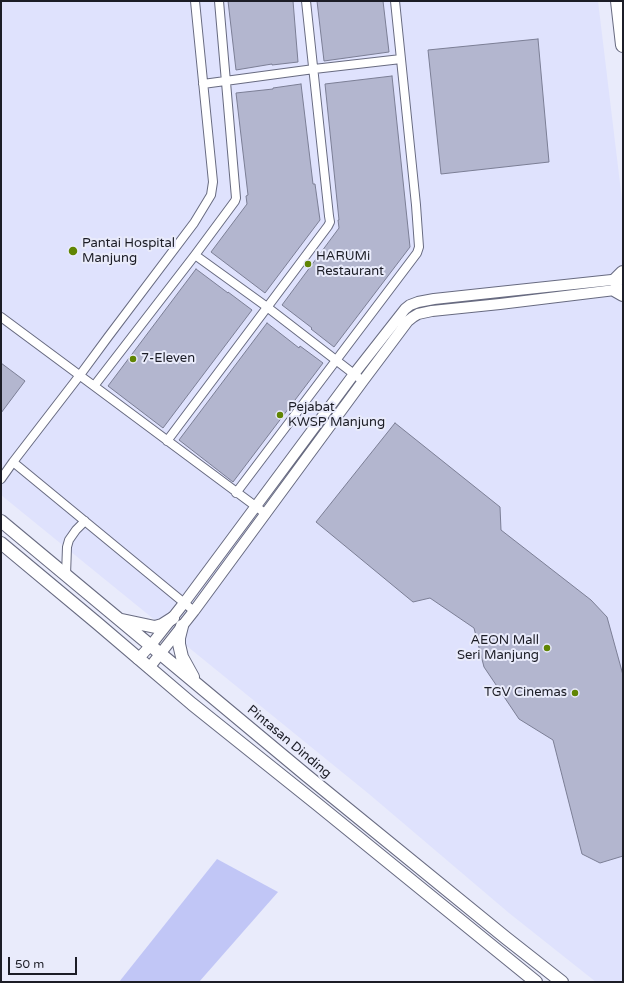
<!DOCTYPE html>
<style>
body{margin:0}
#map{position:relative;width:624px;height:983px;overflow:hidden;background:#e9ebfb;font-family:"Varela Round",sans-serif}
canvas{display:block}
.frame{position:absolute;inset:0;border:2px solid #1c1d26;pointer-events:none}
.scale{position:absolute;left:8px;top:957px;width:69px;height:18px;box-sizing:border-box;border:2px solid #1c1d26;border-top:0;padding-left:5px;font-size:12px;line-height:14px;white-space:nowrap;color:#1c1d26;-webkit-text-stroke:3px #e9ebfb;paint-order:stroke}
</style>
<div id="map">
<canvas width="624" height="983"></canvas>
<div class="frame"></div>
<div class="scale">50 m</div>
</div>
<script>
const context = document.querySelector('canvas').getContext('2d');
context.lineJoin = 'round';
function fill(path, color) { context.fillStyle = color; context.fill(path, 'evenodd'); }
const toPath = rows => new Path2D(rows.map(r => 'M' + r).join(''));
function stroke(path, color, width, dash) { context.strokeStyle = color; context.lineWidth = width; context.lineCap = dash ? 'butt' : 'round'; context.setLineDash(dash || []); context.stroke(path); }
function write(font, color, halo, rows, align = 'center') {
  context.font = font + ' "Varela Round",sans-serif'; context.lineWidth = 4; context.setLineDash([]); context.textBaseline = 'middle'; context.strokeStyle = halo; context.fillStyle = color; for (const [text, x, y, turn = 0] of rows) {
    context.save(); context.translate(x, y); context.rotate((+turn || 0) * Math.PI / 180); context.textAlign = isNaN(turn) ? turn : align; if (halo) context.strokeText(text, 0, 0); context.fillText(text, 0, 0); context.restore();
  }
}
fill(toPath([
 [1,1,598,1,623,208,623,982,596,982,509,913,369,794,1,495]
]), '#dfe2fd');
fill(toPath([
 [217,859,278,892,199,982,119,982]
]), '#c1c6f6');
const building = toPath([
 [228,1,293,1,298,62,272,65,272,64,236,70,228,1],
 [317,1,383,1,389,52,324,61,317,1],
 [538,39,549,162,441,174,428,50,538,39],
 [392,76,410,247,334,347,311,329,312,328,282,305,339,228,338,220,339,220,325,84,392,76],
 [301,84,313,184,315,184,320,220,265,293,211,252,247,204,246,196,248,195,236,93,273,89,273,88,301,84],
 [196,269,228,293,228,292,252,310,163,428,108,386,196,269],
 [267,323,299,348,300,346,323,363,233,482,179,440,267,323],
 [1,363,25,381,1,413,1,363],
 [395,423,500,507,501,530,591,600,607,617,623,675,623,856,600,863,582,854,553,740,519,719,484,667,474,628,430,598,413,602,316,522,395,423]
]);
fill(building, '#b3b6cf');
stroke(building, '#7c7f96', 1);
const minor = toPath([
 [219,1,236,198,235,201,195,255,94,386,266,514],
 [203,84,314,69,401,59],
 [195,255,267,307,363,381],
 [1,317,94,386],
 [167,441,328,226,330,222,329,216,306,1],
 [13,462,194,611],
 [1,479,13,462,80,375,108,337,194,223,211,195,213,182,195,1],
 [236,493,417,253,419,247,416,205,395,1],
 [66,575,67,547,69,540,76,530,85,521]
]);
const tertiary = toPath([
 [138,659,151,645,184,603,256,506,354,374,405,309,410,305,418,302,434,299,499,292,621,279],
 [149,668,194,611,363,381,408,321,413,317,418,314,432,311,500,304,623,289]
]);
const secondary = toPath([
 [1,521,306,775,506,938,562,982],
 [1,543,97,623,192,704,317,804,536,982],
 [122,620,155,627,162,625,173,618],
 [182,626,179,638,179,644,182,657,193,677]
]);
const trunk = toPath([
 [618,1,623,45],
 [616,280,623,273],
 [616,290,623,294]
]);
stroke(minor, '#686b81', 10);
stroke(tertiary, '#686b81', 12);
stroke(secondary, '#686b81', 14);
stroke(trunk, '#686b81', 16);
stroke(minor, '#fff', 8);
stroke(tertiary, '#fff', 10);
stroke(secondary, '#fff', 12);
stroke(trunk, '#fff', 14);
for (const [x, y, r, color] of [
 [73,251,5,"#608503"],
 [308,264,4,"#608503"],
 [133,359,4,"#608503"],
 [280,415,4,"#608503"],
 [547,648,4,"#608503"],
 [575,693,4,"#608503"]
]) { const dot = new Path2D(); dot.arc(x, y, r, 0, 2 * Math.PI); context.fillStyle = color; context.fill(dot); stroke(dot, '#e9ebfb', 1.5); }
write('13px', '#1c1d26', '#e9ebfb', [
 ["Pantai Hospital",82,244],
 ["Manjung",82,259],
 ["HARUMi",316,257],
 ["Restaurant",316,272],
 ["7-Eleven",141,359],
 ["Pejabat",288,408],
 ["KWSP Manjung",288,423],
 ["AEON Mall",539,641,"right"],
 ["Seri Manjung",539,656,"right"],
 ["TGV Cinemas",567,693,"right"]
], 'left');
write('13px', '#1c1d26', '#e9ebfb', [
 ["Pintasan Dinding",289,742,40]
]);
</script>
